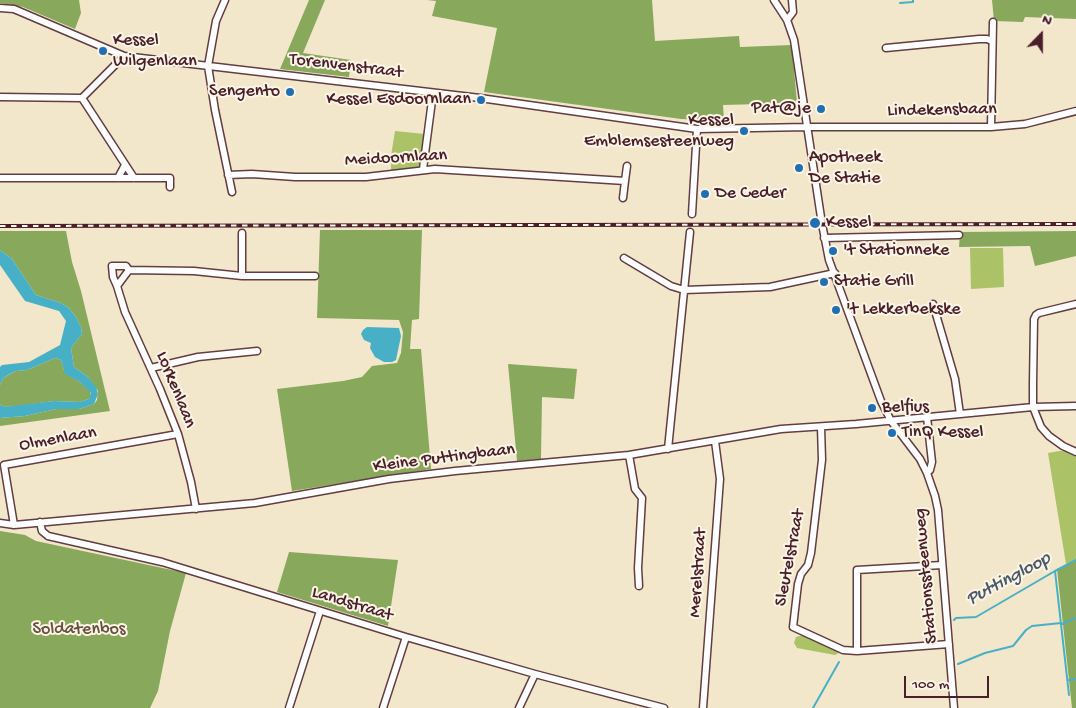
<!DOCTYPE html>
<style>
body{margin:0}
#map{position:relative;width:1076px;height:708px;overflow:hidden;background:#f2e7cb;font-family:"Gochi Hand",sans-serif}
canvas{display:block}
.north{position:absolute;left:1016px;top:10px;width:50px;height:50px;-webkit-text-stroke:4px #fcf5e5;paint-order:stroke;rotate:22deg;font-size:14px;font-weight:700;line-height:20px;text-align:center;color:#4a1f2b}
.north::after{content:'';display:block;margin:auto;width:18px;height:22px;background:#4a1f2b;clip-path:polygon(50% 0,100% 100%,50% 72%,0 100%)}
.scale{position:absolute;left:904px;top:676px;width:85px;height:22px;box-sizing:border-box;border:2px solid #4a1f2b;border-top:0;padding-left:6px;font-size:15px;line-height:18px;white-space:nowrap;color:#4a1f2b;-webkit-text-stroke:4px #fcf5e5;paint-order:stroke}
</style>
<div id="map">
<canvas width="1076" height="708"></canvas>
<div class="north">N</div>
<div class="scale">100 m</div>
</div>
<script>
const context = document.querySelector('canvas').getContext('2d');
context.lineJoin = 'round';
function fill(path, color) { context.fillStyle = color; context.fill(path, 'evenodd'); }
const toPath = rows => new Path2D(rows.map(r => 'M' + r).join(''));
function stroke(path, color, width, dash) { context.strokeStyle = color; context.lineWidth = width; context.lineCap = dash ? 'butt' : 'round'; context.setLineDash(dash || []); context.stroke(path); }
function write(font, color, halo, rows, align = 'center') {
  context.font = font + ' "Gochi Hand",sans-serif'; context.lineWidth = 4; context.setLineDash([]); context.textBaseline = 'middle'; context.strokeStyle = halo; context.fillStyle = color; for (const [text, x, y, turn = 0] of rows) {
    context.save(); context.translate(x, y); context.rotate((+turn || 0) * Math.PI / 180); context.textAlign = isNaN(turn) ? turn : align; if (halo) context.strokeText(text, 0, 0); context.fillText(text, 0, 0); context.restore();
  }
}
fill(toPath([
 [395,131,425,134,420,167,391,171,391,156],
 [970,248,1003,248,1004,287,971,289],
 [1065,450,1076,454,1076,560,1066,564,1048,453],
 [803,635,839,652,839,653,835,655,797,648,794,643,796,637]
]), '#abc267');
fill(toPath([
 [0,0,79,0,81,13,75,29,23,7,0,3],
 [309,0,325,0,303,53,351,60,349,77,280,69],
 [427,0,652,0,655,41,739,36,740,47,792,45,797,103,723,105,724,121,681,119,484,92,497,28,432,16,436,1],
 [992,0,1076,0,1076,19,1025,17,1023,22,994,21],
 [320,230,422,230,419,319,412,320,410,349,421,349,431,469,292,491,277,389,343,381,362,377,372,366,397,363,401,353,403,332,399,320,317,318],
 [0,231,66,231,72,262,81,291,110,411,0,426,0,418,25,416,56,409,79,409,94,404,97,400,98,391,88,377,74,367,71,348,82,334,81,327,76,317,69,308,61,303,36,295,12,259,0,250],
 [1076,231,1076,256,1035,266,1030,246,959,247,960,232],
 [55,358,61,360,64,370,68,375,80,382,90,391,91,396,89,399,79,402,54,401,18,406,4,407,0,404,0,385,3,378,16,371,27,370],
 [508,364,577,369,574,399,542,397,541,459,517,461],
 [0,531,25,535,36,541,186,573,170,631,158,691,150,708,0,708],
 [289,552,398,560,388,626,277,592],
 [1076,560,1076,708,1072,708,1057,569]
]), '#88a85c');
fill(toPath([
 [0,250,12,259,36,295,61,303,69,308,76,317,81,327,82,334,71,348,74,367,88,377,96,387,98,394,94,404,79,409,56,409,25,416,0,418,0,404,4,407,54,401,79,402,89,399,91,393,80,382,65,374,61,360,55,358,27,370,16,371,10,374,3,378,0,385,0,367,2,365,29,362,60,345,66,321,59,311,25,301,0,265],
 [367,327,399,328,401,336,396,360,392,362,384,362,375,357,370,348,371,343,364,340,361,334,363,330]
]), '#47b0c6');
stroke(toPath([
 [900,3,913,2,913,0],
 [1055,571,1069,695],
 [954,620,956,618,976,617,1055,571,1076,560],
 [1062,624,1076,618],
 [958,664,985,653,1013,646,1026,630,1032,626,1061,623],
 [1069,680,1076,679],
 [813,708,839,662]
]), '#47b0c6', 2);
const minor = toPath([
 [225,0,216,21,208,66,215,110,232,192],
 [774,0,787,20,794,40,822,224,829,260,881,401,891,421,920,459,927,473,935,496,938,510,954,708],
 [0,8,14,9,124,56,480,98,697,129,808,127,991,127,1025,124,1076,111],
 [787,20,793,12,792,0],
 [886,48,979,39,987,39,992,41],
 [0,97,82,98,124,56],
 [82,98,134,178],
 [991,127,993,22],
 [423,169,433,93],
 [228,175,252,174,295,177,366,177,435,169,625,181,627,166],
 [0,178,170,178,170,187],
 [118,178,125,165],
 [623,198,625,181],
 [692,214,697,129],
 [824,238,959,235],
 [624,258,671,286,684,290,770,287,835,273],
 [129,270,117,286,125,312,160,389,178,434,191,482,196,509],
 [129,270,194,271,242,276,315,276],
 [242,276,242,233],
 [117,286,113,277,112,266,126,266,129,270],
 [933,304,955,379,960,414],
 [1076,304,1039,313,1036,315,1034,319,1033,384,1033,407,1041,427,1049,436,1063,446,1076,452],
 [151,368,198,357,257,351],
 [821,427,822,460,811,553,808,565,801,574,798,584,793,627,843,650,857,651],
 [668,449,690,232],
 [629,455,635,489,642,498,638,568,639,586],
 [927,473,930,470,932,462,927,417],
 [40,522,42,531,48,536,162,562,406,637,535,674,664,708],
 [0,523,14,525,255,503,389,479,455,471,629,455,781,429,856,424,1033,407,1076,406],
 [14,525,4,465,178,434],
 [942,565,857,570,857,651,949,644],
 [289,708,320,611],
 [383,708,406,637],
 [519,708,535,674],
 [703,708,720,479,715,441]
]);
stroke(minor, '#633d43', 9);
stroke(minor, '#fff', 6);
const rail = toPath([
 [0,226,1076,224]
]);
stroke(rail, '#4a1f2b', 4);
stroke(rail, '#fcf5e5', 2, [5.5]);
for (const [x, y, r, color] of [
 [103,51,5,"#1f6fb2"],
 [290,92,5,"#1f6fb2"],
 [481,100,5,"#1f6fb2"],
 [821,109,5,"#1f6fb2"],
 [744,131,5,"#1f6fb2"],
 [799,168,5,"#1f6fb2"],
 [705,194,5,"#1f6fb2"],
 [815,223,6,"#1f6fb2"],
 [833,251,5,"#1f6fb2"],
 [824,282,5,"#1f6fb2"],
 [836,310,5,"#1f6fb2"],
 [872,408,5,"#1f6fb2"],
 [892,433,5,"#1f6fb2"]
]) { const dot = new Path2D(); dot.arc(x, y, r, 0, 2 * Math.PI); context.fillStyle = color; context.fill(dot); stroke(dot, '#fcf5e5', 2); }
write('18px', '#4a1f2b', '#fcf5e5', [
 ["Kessel",113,41],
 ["Wilgenlaan",113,62],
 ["Sengento",280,92,"right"],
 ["Kessel Esdoornlaan",471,100,"right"],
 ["Pat@je",811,109,"right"],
 ["Kessel",734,121,"right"],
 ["Emblemsesteenweg",734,142,"right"],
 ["Apotheek",809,158],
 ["De Statie",809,179],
 ["De Ceder",715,194],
 ["Kessel",826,223],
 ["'t Stationneke",843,251],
 ["Statie Grill",834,282],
 ["'t Lekkerbekske",846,310],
 ["Belfius",882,408],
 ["TinQ Kessel",902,433]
], 'left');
write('18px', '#4a1f2b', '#fcf5e5', [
 ["Torenvenstraat",346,67,7],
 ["Lindekensbaan",942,111,-1],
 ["Meidoornlaan",396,159,-3],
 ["Lorkenlaan",175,390,68],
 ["Olmenlaan",58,440,-10],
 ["Kleine Puttingbaan",444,459,-7],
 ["Sleutelstraat",791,558,-79],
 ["Merelstraat",699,573,-86],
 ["Stationssteenweg",927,576,-95],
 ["Landstraat",352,605,17]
]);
write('18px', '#67503d', '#fcf5e5', [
 ["Soldatenbos",79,630]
]);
write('italic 19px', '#495969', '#fcf5e5', [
 ["Puttingloop",1009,580,-28]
]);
</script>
